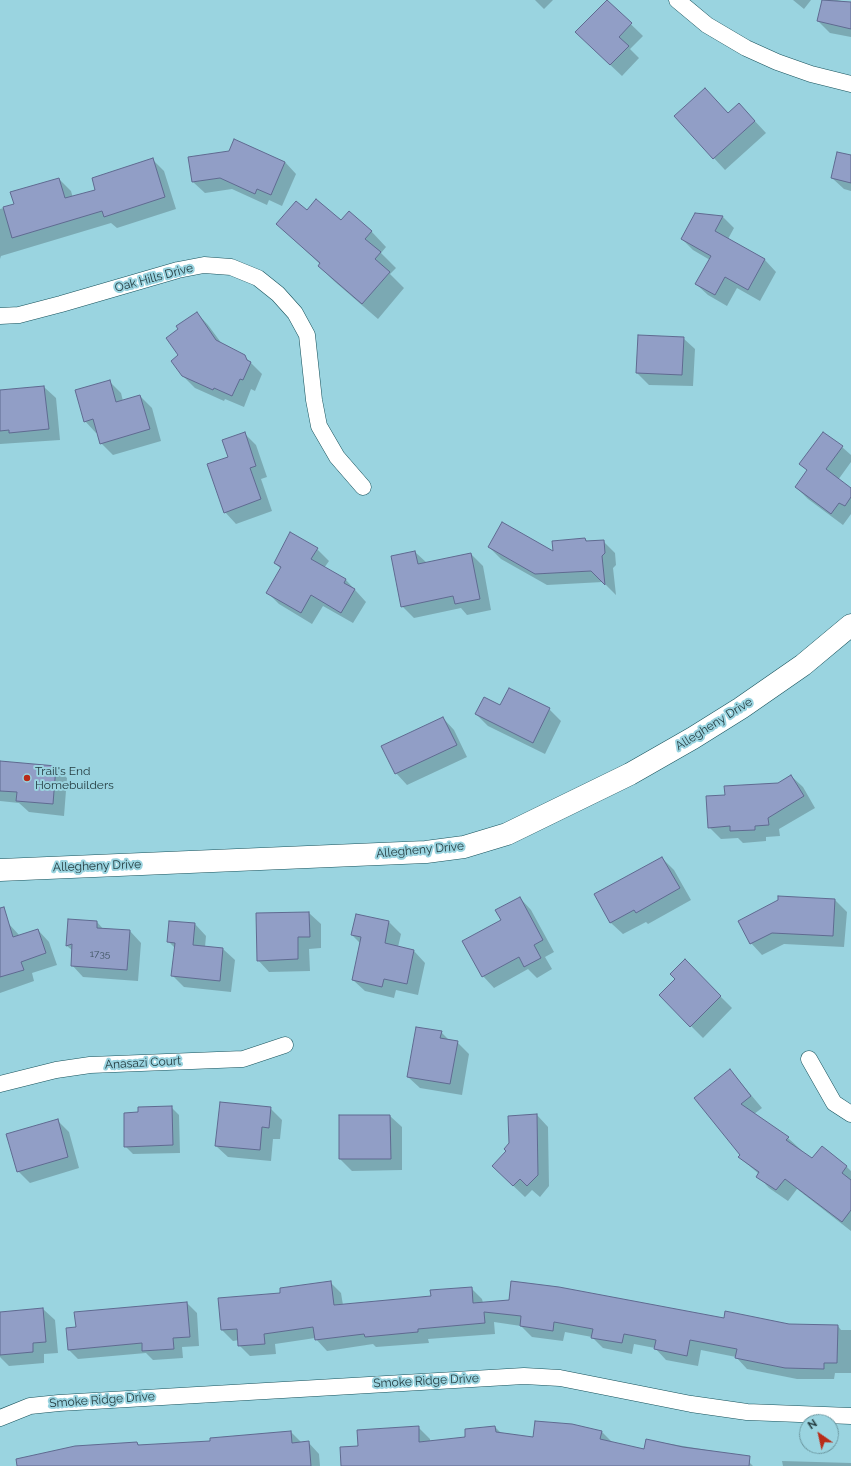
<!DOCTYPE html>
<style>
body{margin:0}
#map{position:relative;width:851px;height:1466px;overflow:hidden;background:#9ad4e0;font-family:Raleway,sans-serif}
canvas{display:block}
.north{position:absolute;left:799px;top:1414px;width:40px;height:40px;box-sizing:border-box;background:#9ad4e0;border:1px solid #6b97a0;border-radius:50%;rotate:326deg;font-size:11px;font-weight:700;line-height:16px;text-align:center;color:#243c40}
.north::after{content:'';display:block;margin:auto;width:14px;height:18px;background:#b92c19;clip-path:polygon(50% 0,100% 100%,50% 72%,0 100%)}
</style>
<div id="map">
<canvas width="851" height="1466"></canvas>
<div class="north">N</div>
</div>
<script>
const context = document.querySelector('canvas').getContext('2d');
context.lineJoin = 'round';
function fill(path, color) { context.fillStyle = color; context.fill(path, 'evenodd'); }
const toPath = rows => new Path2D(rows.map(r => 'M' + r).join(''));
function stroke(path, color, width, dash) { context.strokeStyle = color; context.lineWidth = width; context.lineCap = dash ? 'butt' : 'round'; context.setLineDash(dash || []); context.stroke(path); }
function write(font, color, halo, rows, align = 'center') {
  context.font = font + ' Raleway,sans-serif'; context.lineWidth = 4; context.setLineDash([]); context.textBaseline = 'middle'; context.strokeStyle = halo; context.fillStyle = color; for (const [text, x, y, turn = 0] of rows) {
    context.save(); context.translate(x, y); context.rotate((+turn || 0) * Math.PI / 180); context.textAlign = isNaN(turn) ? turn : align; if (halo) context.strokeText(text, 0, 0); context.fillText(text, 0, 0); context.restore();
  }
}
fill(toPath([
 [535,0,553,0,544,9],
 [793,0,811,0,804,9],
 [823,0,837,0,851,3,851,37,830,33,818,21],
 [607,1,643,36,630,49,639,58,622,76,588,44],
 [739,104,766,133,725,170,675,116,728,114],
 [851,156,851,191,844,189,832,178],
 [153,160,164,171,176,209,117,228,111,223,1,256,0,259,0,209,15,205,59,179,71,191,73,198,97,191],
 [285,162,296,174,282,206,269,200,267,205,232,189,205,193,193,182],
 [307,212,371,231,386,247,381,253,396,268,390,274,404,288,378,319,334,281,319,266,320,264,277,224],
 [723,217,734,228,728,239,765,260,776,272,760,301,737,288,727,306,708,295,696,284,710,260,693,250,682,239],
 [197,313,208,325,222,344,244,356,262,374,255,391,251,389,244,407,225,399,224,401,195,388,183,376,180,355],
 [683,338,695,349,693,386,649,385,637,373],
 [109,381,121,393,123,401,140,396,152,408,161,441,113,455,101,443,98,432,96,433,85,421],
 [44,387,56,398,60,440,0,444,0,391],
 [245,434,256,445,267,477,261,479,272,511,236,524,225,512,229,457],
 [842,447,851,455,851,462,838,480,851,489,851,514,843,525,808,499,796,487,808,471,800,464],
 [585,539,588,542,603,541,615,553,616,565,613,568,616,595,603,582,547,585,501,559,489,547,554,553],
 [317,549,329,561,324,568,346,580,366,602,353,623,323,606,312,624,279,604,268,593,281,569,275,563],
 [415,552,427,563,471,554,483,566,491,610,467,615,461,608,414,618,402,606],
 [501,706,549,709,561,721,545,754,488,726,476,714],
 [443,718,454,730,467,757,407,785,396,773],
 [0,762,55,766,67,778,64,816,29,812,19,803,0,801],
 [791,776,803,787,815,808,779,829,780,836,766,837,766,841,743,843,738,838,721,839,709,827],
 [662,858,674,870,691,900,648,924,646,922,623,934,611,923,596,894],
 [779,897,835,900,847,912,844,947,784,944,762,955,751,943,779,900],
 [520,898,531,910,554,952,545,957,552,969,537,978,528,969,494,988,483,976,502,920],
 [309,913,321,924,321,948,309,949,310,971,269,972,258,960],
 [356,915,389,922,401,934,398,947,414,951,425,963,418,995,396,990,394,998,365,991,353,980,361,944,352,935],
 [69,920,97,922,104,930,130,931,141,943,138,981,83,977,72,965,73,951,67,946],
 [8,923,20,936,38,930,49,942,57,965,32,973,34,981,0,993,0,926],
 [195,924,206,936,205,947,223,949,235,960,231,992,184,987,172,975,175,948,168,941],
 [685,961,732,1008,703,1038,660,995,676,979],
 [441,1032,450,1041,457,1042,469,1054,462,1095,420,1088,408,1077],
 [730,1070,762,1108,754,1114,788,1138,812,1160,846,1166,851,1171,851,1231,797,1189,788,1201,769,1188,758,1176,759,1174,739,1157,741,1155],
 [171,1107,179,1115,180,1153,133,1154,125,1146,139,1113],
 [270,1108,282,1120,280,1139,273,1139,271,1161,228,1157,216,1146],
 [537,1115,548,1127,549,1186,540,1197,532,1190,525,1197,505,1178],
 [340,1116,390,1116,402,1127,402,1170,352,1171,340,1159],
 [57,1120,69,1132,79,1168,30,1183,18,1171],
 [330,1282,341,1293,343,1305,432,1297,471,1288,482,1299,483,1303,724,1319,789,1325,838,1326,841,1330,851,1330,851,1373,835,1373,834,1379,797,1379,747,1369,736,1357,701,1350,698,1366,666,1360,655,1348,634,1344,632,1354,603,1348,592,1337,565,1332,563,1341,532,1337,521,1326,494,1322,495,1334,428,1339,429,1343,376,1347,373,1344,327,1351,315,1338,275,1344,276,1354,250,1356,239,1345,239,1340,233,1341,222,1330,282,1293],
 [187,1303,197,1313,199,1346,182,1347,183,1358,153,1360,146,1353,78,1359,69,1350,77,1328],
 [43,1309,55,1320,58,1353,44,1354,44,1363,9,1366,0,1357,0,1313],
 [418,1427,430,1439,430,1442,467,1438,495,1427,502,1434,533,1438,602,1432,613,1443,645,1450,647,1440,743,1456,753,1466,342,1466,359,1447],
 [291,1432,302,1443,308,1442,319,1454,320,1466,32,1466,137,1443,140,1446,211,1442],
 [782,1461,851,1463,851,1466,783,1466]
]), '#0003');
const building = toPath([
 [607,0,632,23,619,37,629,46,610,65,575,32,607,0],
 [822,0,851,2,851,29,817,21,822,0],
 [705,88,728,113,739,103,755,121,713,159,674,116,705,88],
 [234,139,285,162,271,195,257,189,255,194,220,178,192,182,188,157,229,151,234,139],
 [837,152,851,155,851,183,831,178,837,152],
 [153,158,165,197,104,217,102,211,12,238,3,207,14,204,10,192,59,178,65,198,95,190,92,178,153,158],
 [316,199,341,220,349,211,372,231,365,239,381,252,375,259,390,272,362,304,318,266,320,263,276,224,296,201,307,210,316,199],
 [695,213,723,216,715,231,765,259,748,290,725,277,715,295,695,284,711,256,681,239,695,213],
 [197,312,216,340,245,355,247,360,251,362,243,380,240,379,232,396,214,388,213,390,182,376,171,361,178,355,166,338,178,329,176,326,197,312],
 [638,335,684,337,682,375,636,373,638,335],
 [110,380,116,402,140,395,150,429,100,444,93,419,84,422,75,390,110,380],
 [44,386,49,429,9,433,9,430,0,431,0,390,44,386],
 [245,432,256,466,250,468,261,499,224,513,207,464,228,457,222,440,245,432],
 [823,432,843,446,826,469,851,488,851,497,845,506,839,503,831,514,795,487,807,470,799,464,823,432],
 [502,522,553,551,552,541,585,538,586,541,604,540,605,553,602,556,605,585,591,571,535,574,488,547,502,522],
 [290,532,318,548,311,559,346,579,344,583,355,589,341,613,311,595,301,613,266,593,281,567,274,563,290,532],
 [415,551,418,564,471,553,480,599,455,604,453,596,401,607,391,556,415,551],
 [509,688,550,708,533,743,475,714,484,697,500,705,509,688],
 [443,717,457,745,395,774,381,746,443,717],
 [0,761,56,766,53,804,16,801,17,792,0,791,0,761],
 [791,775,804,796,768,818,769,825,755,826,755,830,730,831,730,826,708,828,706,796,725,795,724,786,778,783,791,775],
 [662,857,680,888,636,913,634,910,610,923,594,894,662,857],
 [778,896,835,899,833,936,772,933,750,944,738,921,778,900,778,896],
 [520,897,543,940,534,945,541,958,524,967,519,957,482,977,462,941,501,920,495,910,520,897],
 [4,907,13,937,38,929,46,953,21,962,24,970,0,977,0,908,4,907],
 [309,912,310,937,298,937,298,959,257,961,256,913,309,912],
 [356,914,389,921,385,943,414,950,407,984,384,979,382,987,352,980,361,937,351,935,356,914],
 [68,919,97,921,97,928,130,930,127,970,71,966,72,944,66,946,68,919],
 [169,921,195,923,193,945,223,948,220,981,171,976,175,943,167,942,169,921],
 [685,959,721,996,690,1027,659,995,675,979,670,974,685,959],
 [416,1027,442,1031,440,1038,458,1041,450,1084,407,1077,416,1027],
 [730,1069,751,1096,741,1104,789,1137,786,1140,812,1158,822,1146,847,1166,842,1173,851,1180,851,1210,842,1222,785,1179,776,1190,756,1177,759,1172,738,1157,740,1155,694,1098,730,1069],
 [220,1102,271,1107,269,1128,262,1127,260,1150,215,1146,220,1102],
 [172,1106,173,1145,124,1147,124,1113,138,1112,138,1107,172,1106],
 [537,1114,538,1175,527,1186,520,1179,513,1186,492,1166,506,1151,504,1149,509,1143,508,1116,537,1114],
 [339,1115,390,1115,391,1159,339,1159,339,1115],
 [58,1119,68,1157,17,1172,6,1134,58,1119],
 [331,1281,334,1305,431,1296,430,1290,472,1287,473,1303,509,1300,511,1281,559,1287,724,1318,725,1311,789,1324,838,1325,837,1363,824,1363,824,1369,785,1368,735,1358,737,1349,690,1340,687,1356,654,1349,656,1340,624,1334,622,1343,591,1338,593,1329,554,1322,553,1331,520,1326,521,1316,484,1312,485,1323,418,1329,418,1332,365,1337,364,1334,315,1340,313,1327,264,1334,265,1344,238,1346,237,1329,221,1330,218,1298,280,1293,280,1288,331,1281],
 [187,1302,190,1337,173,1338,174,1349,142,1351,142,1343,68,1350,66,1328,76,1327,74,1312,187,1302],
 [43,1308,46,1342,33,1343,33,1352,0,1355,0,1312,43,1308],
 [535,1421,572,1424,602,1431,600,1439,644,1449,646,1439,683,1447,750,1456,749,1466,341,1466,340,1447,358,1446,357,1430,419,1426,419,1442,465,1437,465,1429,495,1426,496,1432,533,1437,535,1421],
 [291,1431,292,1443,309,1441,311,1466,17,1466,16,1459,75,1446,137,1442,138,1445,210,1441,210,1438,291,1431]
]);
fill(building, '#919ec6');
stroke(building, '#5f6a90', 1);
const street = toPath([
 [677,0,707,25,746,48,777,62,811,74,851,84],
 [0,316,19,315,61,304,178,270,204,265,231,267,258,278,278,294,295,313,307,335,314,400,319,426,337,457,363,487],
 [809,1059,834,1103,851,1114],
 [0,1084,56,1070,90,1065,243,1059,285,1045],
 [0,1418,30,1406,59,1403,524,1376,560,1378,691,1404,747,1412,851,1416]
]);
const secondary = toPath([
 [0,870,426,852,464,847,507,834,630,774,693,738,741,708,803,665,851,625]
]);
stroke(street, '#16515b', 17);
stroke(secondary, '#16515b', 23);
stroke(street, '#fff', 16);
stroke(secondary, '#fff', 22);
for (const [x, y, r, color] of [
 [27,778,4,"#b92c19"]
]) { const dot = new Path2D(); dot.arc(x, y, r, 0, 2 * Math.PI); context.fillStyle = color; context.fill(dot); stroke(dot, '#9ad4e0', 1.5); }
write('10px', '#3f5462', null, [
 ["1735",100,954]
]);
write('12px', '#243c40', '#9ad4e0', [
 ["Oak Hills Drive",154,278,-15],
 ["Allegheny Drive",714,724,-32],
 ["Allegheny Drive",420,850,-5],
 ["Allegheny Drive",97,866,-2],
 ["Anasazi Court",143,1063,-3],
 ["Smoke Ridge Drive",426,1381,-3],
 ["Smoke Ridge Drive",102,1400,-4]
]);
write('12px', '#243c40', '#9ad4e0', [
 ["Trail's End",35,771],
 ["Homebuilders",35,785]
], 'left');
</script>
